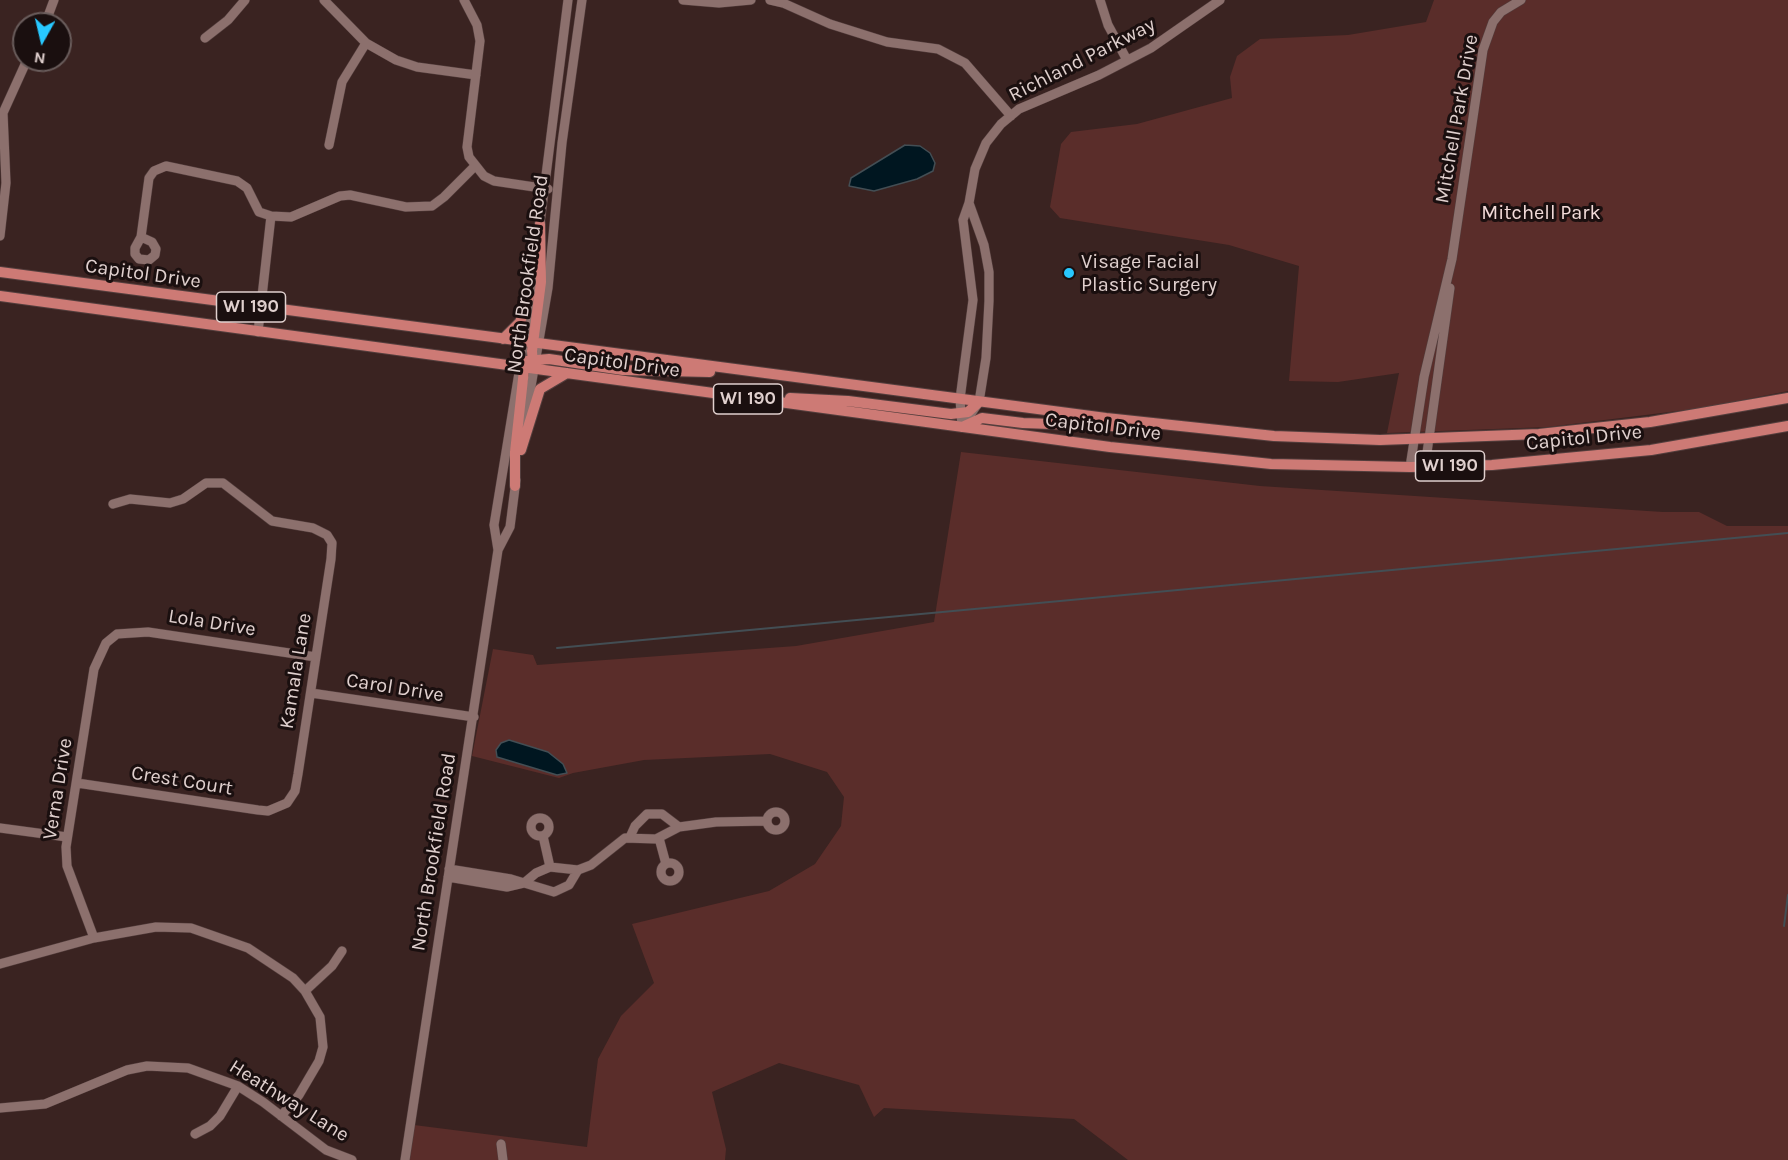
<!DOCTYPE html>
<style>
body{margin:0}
#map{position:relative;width:1788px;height:1160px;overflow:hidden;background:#3a2321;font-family:Karla,sans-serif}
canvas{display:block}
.north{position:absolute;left:12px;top:12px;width:60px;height:60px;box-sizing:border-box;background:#1a0f0f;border:2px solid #695c5b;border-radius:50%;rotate:188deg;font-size:16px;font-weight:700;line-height:24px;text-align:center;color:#e0d0ce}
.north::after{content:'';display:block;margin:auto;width:21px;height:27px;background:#28c8ff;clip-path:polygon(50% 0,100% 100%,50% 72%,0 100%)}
</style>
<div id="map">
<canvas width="1788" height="1160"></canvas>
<div class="north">N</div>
</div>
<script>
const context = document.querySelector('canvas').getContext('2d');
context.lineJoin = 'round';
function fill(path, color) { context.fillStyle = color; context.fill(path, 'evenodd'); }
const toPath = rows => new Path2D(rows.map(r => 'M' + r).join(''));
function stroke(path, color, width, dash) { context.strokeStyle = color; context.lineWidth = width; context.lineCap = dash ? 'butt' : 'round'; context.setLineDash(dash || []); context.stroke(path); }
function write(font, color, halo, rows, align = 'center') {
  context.font = font + ' Karla,sans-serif'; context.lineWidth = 6; context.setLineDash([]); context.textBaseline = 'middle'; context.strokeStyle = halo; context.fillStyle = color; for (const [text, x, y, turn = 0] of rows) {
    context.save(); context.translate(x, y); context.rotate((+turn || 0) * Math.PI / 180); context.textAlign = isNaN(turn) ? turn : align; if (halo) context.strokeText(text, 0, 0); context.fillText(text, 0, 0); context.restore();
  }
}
fill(toPath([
 [1434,0,1788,0,1788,391,1702,408,1548,427,1387,433,1399,373,1338,382,1289,381,1299,266,1229,245,1060,218,1050,207,1061,144,1071,132,1137,124,1232,98,1230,77,1237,56,1260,39,1348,35,1426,22],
 [961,452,1260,486,1663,512,1699,512,1727,526,1788,526,1788,1160,1128,1160,1074,1119,884,1108,874,1117,859,1085,779,1063,712,1092,726,1149,725,1160,409,1160,414,1125,587,1147,598,1059,621,1016,654,983,632,924,769,891,815,864,841,826,844,797,827,772,770,754,644,760,573,773,559,778,472,756,493,649,533,655,537,665,796,646,934,622]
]), '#5a2d2a');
const water = toPath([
 [905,145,920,146,930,153,935,163,933,171,917,179,874,191,849,186,851,178,905,145],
 [509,740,548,752,563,764,567,773,557,775,497,757,496,750,501,743,509,740]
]);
fill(water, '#001620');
stroke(water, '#434e54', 1.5);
stroke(toPath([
 [557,648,1788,533],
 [1784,926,1788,895]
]), '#434e54', 2);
const minor = toPath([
 [324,0,366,43,396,60,417,67,476,75],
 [464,0,477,25,480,41,467,147,469,157,484,176,494,181,548,189],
 [683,0,719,3,751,0],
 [770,0,783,3,830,24,887,42,938,49,965,63,1011,116],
 [1100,0,1108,25,1127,60],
 [45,24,54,0],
 [205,38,228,20,245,0],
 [329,145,342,82,366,43],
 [539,231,568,0],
 [0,236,6,183,3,113,27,60],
 [141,237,149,178,154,171,166,166,237,181,247,188,259,212,271,216,291,217,340,196,350,195,406,207,432,206,444,197,474,167],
 [141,237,152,242,156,249,155,255,149,260,139,259,135,254,135,248,141,237],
 [258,332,271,216],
 [524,427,548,288,562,143,582,0],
 [962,427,960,399,973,300,963,220,969,203,975,169,986,143,1001,124,1019,109,1099,75,1151,48,1220,0],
 [962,427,979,402,986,358,989,301,989,272,984,245,969,203],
 [1410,467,1424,377,1452,259,1483,50,1493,22,1501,12,1521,0],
 [1425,467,1450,288],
 [498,550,494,525,526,330,537,244],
 [311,693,474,717],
 [77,783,258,810,268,811,287,803,295,791,298,774,331,559,332,543,327,535,313,528,272,521,223,483,206,483,183,499,170,503,130,499,113,504],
 '767 821a9 9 0 1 1 18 0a9 9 0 1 1-18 0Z',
 '531 827a9 9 0 1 1 18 0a9 9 0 1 1-18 0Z',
 [0,828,67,837],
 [543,836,550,867],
 [630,837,635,826,647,814,662,814,679,827],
 [659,838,666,864],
 '661 872a9 9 0 1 1 18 0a9 9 0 1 1-18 0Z',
 [449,869,511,879,554,892,569,885,578,870],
 [448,877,507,887,524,883,536,873,550,867,578,870,591,865,625,838,656,839,679,827,716,822,767,821],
 [94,938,67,866,66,847,94,669,106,643,117,634,148,632,316,657],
 [0,964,94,938,156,927,191,928,248,948,293,978,305,991,320,1017,323,1047,319,1061,299,1095,281,1116],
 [305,991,332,966,342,951],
 [0,1108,45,1104,127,1070,147,1066,188,1068,238,1086,263,1102,326,1150,352,1160],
 [195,1134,210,1126,220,1116,238,1086],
 [501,1144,503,1160],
 [405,1160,498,550,510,527,516,480]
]);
const major = toPath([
 [0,272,1106,418,1274,436,1380,440,1539,434,1650,422,1788,398],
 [0,296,1110,447,1271,464,1410,467,1492,465,1651,450,1788,426],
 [503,339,520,322,529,296],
 [518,367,525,361,549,359,623,370,710,372],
 [533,367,532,351,541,282,540,224],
 [790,398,848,401,951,414,968,412,979,402],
 [962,427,982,418,1023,423,1136,427],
 [521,450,540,389,567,373],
 [515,486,515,452,525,361]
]);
stroke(minor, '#533e3d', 10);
stroke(major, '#533e3d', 12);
stroke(minor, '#8c706d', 9);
stroke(major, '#cd7a75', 10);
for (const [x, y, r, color] of [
 [1069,273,6,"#28c8ff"]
]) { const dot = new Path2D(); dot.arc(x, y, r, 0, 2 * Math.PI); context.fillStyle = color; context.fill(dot); stroke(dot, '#1a0f0f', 2); }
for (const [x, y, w] of [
 [251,307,69],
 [748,399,69],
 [1450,466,69]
]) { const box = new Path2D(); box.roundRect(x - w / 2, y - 15, w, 30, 4.5); context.fillStyle = '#1a0f0f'; context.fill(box); stroke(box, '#e0d0ce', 1.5); }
write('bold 18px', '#e0d0ce', null, [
 ["WI 190",251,307],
 ["WI 190",748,399],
 ["WI 190",1450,466]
]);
write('20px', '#e0d0ce', '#1a0f0f', [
 ["Richland Parkway",1082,60,-27],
 ["Mitchell Park Drive",1457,119,-80],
 ["Capitol Drive",143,274,8],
 ["North Brookfield Road",528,274,-82],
 ["Capitol Drive",622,363,8],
 ["Capitol Drive",1103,427,7],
 ["Capitol Drive",1584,438,-6],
 ["Lola Drive",212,623,9],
 ["Kamala Lane",296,671,-81],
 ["Carol Drive",395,688,9],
 ["Crest Court",182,781,9],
 ["Verna Drive",58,789,-81],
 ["North Brookfield Road",434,852,-81],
 ["Heathway Lane",289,1101,32]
]);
write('20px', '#f2dbd9', '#1a0f0f', [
 ["Mitchell Park",1541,213]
]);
write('20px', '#e0d0ce', '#1a0f0f', [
 ["Visage Facial",1081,262],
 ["Plastic Surgery",1081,285]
], 'left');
</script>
